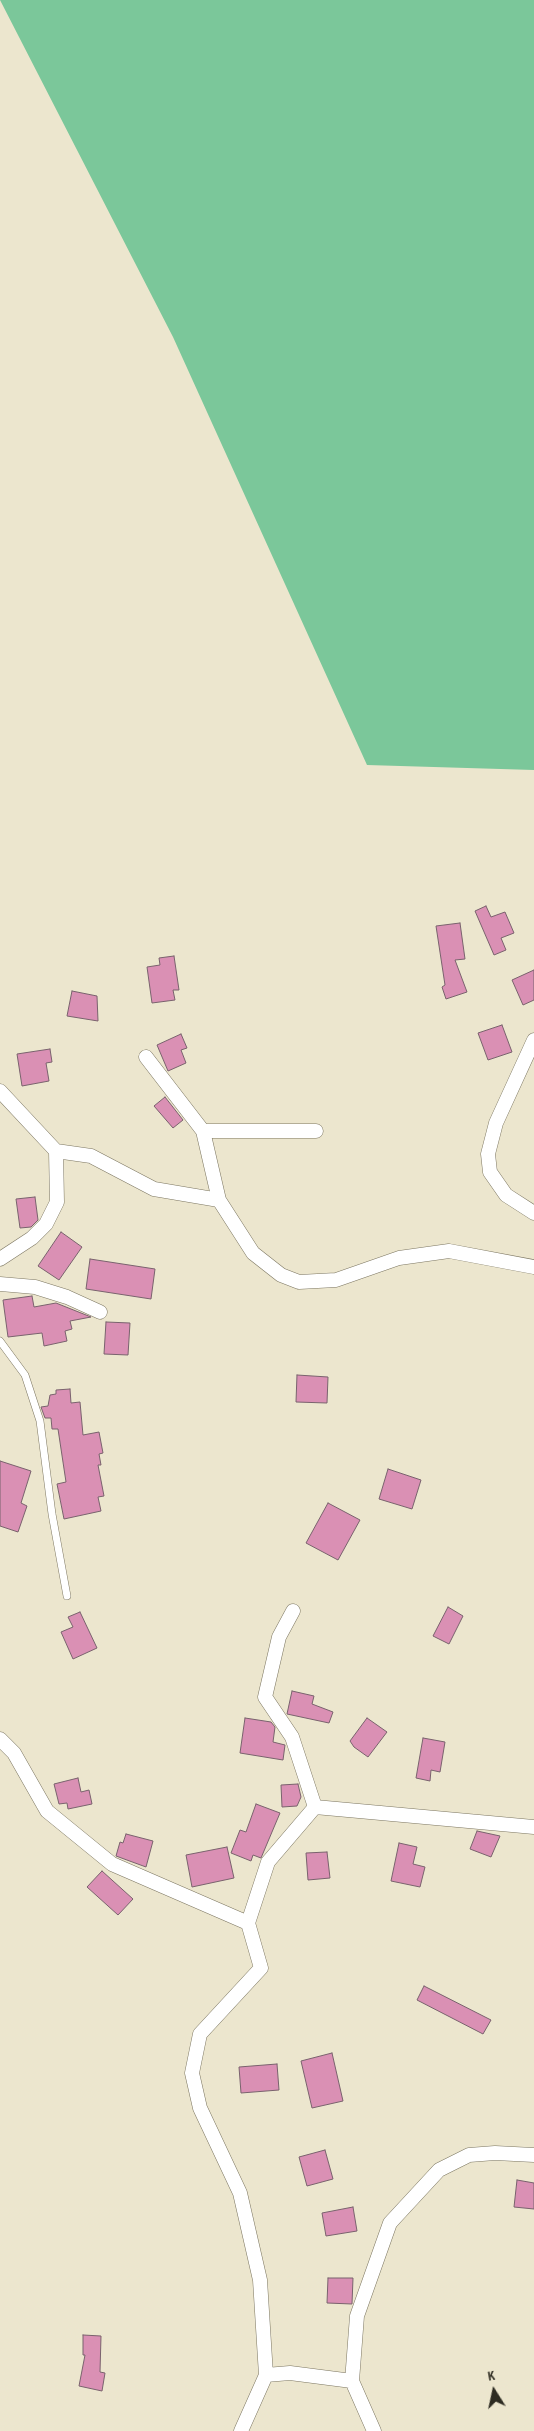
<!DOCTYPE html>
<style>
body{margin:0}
#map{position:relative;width:534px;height:2431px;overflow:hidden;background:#ece6ce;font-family:"Sofia Sans Condensed",sans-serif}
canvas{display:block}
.north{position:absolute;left:469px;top:2366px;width:50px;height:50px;-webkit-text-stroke:4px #ece6ce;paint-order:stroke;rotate:350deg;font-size:14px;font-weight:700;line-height:20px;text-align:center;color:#2d2b21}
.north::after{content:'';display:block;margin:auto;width:18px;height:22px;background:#2d2b21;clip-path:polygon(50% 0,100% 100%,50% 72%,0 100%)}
</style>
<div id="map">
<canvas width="534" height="2431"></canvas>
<div class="north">K</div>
</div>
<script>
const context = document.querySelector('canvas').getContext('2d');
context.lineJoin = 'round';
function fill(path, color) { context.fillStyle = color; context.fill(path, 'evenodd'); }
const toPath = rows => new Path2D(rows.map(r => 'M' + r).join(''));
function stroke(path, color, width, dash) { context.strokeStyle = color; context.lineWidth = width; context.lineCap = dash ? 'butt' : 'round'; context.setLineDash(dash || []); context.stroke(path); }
fill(toPath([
 [0,0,534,0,534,770,367,765,173,337]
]), '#7bc79a');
const building = toPath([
 [486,906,491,917,505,912,514,933,501,938,506,950,494,955,475,911,486,906],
 [460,923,465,959,455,960,467,992,446,999,442,987,445,985,436,926,460,923],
 [174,956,179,990,173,990,175,1000,152,1003,147,967,160,965,159,958,174,956],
 [534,970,534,1000,523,1005,512,980,534,970],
 [72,991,97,996,98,1021,67,1016,72,991],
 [502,1025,512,1052,488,1060,478,1033,502,1025],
 [181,1034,187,1048,181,1050,186,1063,168,1071,157,1045,181,1034],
 [50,1049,52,1062,46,1063,49,1081,22,1086,17,1054,50,1049],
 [165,1097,183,1120,173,1128,154,1106,165,1097],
 [35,1197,38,1220,31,1227,20,1228,16,1199,35,1197],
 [61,1232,82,1247,59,1280,38,1266,61,1232],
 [90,1259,155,1269,151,1299,86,1289,90,1259],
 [32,1296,34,1307,56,1303,91,1317,70,1321,72,1329,65,1331,67,1341,44,1346,42,1333,8,1337,3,1300,32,1296],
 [106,1322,130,1323,128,1355,104,1354,106,1322],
 [297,1375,328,1377,327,1403,296,1402,297,1375],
 [70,1389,71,1403,80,1402,83,1435,99,1432,103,1453,99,1454,101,1465,98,1465,104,1496,98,1497,101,1511,64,1519,57,1484,66,1482,58,1429,52,1429,51,1418,45,1418,41,1407,48,1406,50,1395,56,1394,56,1390,70,1389],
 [0,1461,31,1471,21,1503,27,1506,18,1532,0,1526,0,1461],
 [388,1469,421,1480,412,1509,379,1499,388,1469],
 [328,1503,360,1520,338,1560,306,1543,328,1503],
 [448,1607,463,1616,449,1644,433,1636,448,1607],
 [80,1612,97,1648,73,1659,61,1632,73,1627,68,1617,80,1612],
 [292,1691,314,1696,312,1704,333,1712,329,1723,287,1714,292,1691],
 [245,1718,271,1722,275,1727,273,1742,285,1745,283,1760,240,1753,245,1718],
 [367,1718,387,1732,368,1757,354,1747,350,1741,367,1718],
 [423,1738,445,1742,440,1772,431,1770,430,1781,416,1778,423,1738],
 [78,1778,81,1792,89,1790,92,1804,68,1809,67,1803,59,1804,54,1784,78,1778],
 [298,1784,301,1797,297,1806,282,1807,281,1785,298,1784],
 [256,1804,280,1813,261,1858,253,1855,251,1861,231,1853,240,1830,246,1832,256,1804],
 [477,1831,500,1836,491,1857,470,1849,477,1831],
 [126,1834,153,1841,146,1867,116,1856,120,1842,123,1843,126,1834],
 [399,1843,417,1847,413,1864,425,1867,420,1887,391,1881,399,1843],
 [227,1847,234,1878,192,1887,186,1855,227,1847],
 [327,1852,330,1878,308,1880,306,1853,327,1852],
 [102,1871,133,1899,118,1915,87,1887,102,1871],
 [424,1986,491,2020,483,2034,417,2000,424,1986],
 [332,2053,343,2101,312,2108,301,2061,332,2053],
 [277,2064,279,2090,241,2093,239,2067,277,2064],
 [325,2150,333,2179,307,2186,299,2157,325,2150],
 [517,2180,534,2183,534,2209,514,2207,517,2180],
 [353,2207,357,2231,326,2236,322,2213,353,2207],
 [328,2278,353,2278,352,2304,327,2303,328,2278],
 [83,2335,101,2336,100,2372,105,2373,102,2391,79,2386,85,2355,83,2355,83,2335]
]);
fill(building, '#da90b4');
stroke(building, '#79626d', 1);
const service = toPath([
 [0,1341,25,1375,40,1421,52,1514,67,1596]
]);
const minor = toPath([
 [534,1040,496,1123,488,1154,490,1172,506,1195,534,1213],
 [146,1057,203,1131,316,1131],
 [0,1091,56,1151,91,1156,154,1189,219,1200],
 [203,1131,219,1200,253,1253,281,1275,299,1282,336,1280,399,1258,449,1251,534,1267],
 [0,1259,32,1238,46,1224,57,1202,56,1151],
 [0,1284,35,1287,67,1297,100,1312],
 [293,1611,279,1637,265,1697,292,1737,315,1807],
 [0,1739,14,1753,47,1811,112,1864,248,1923],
 [266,2375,290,2373,352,2381],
 [241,2431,266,2375,260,2280,240,2193,200,2108,192,2073,200,2034,261,1968,248,1923,268,1862,315,1807,534,1827],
 [374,2431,352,2381,357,2316,390,2223,439,2170,469,2155,495,2153,534,2155]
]);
stroke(service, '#7c7661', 8);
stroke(minor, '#7c7661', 15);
stroke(service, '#fff', 7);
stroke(minor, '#fff', 14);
</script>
